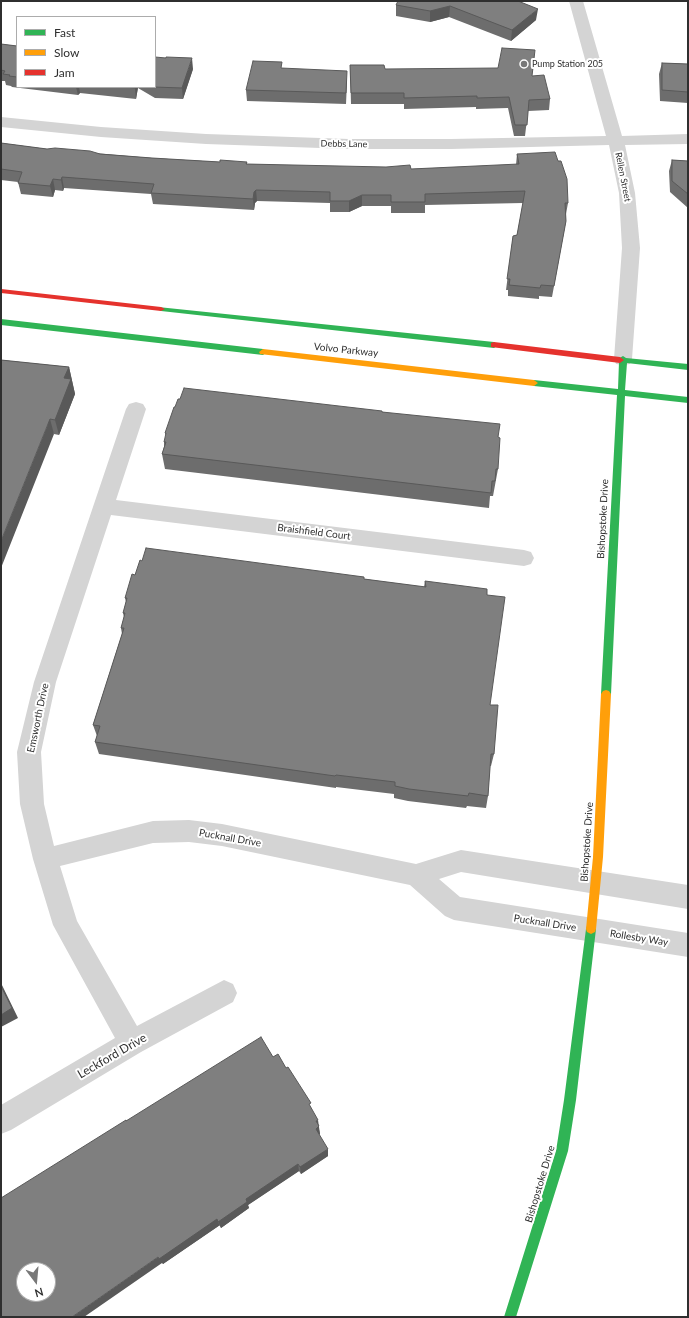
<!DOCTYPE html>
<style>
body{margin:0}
#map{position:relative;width:689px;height:1318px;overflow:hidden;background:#fff;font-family:Lato,sans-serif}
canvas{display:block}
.frame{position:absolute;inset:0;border:2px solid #2f2f2f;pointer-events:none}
.legend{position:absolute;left:16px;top:16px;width:140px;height:72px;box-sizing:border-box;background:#fff;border:1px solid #acacac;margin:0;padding:5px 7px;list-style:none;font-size:12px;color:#2f2f2f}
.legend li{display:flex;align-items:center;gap:8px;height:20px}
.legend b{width:20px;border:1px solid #acacac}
.north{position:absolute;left:16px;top:1262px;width:40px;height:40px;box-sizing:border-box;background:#fff;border:1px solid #acacac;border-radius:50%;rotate:164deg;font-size:11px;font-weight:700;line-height:16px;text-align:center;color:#2f2f2f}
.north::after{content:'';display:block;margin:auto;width:14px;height:18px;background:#787878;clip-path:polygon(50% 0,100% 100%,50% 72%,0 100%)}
</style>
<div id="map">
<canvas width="689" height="1318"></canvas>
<div class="frame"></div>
<ul class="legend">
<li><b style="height:5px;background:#30b455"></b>Fast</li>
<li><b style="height:5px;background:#ff9f0a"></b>Slow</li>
<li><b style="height:5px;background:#e5322d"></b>Jam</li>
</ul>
<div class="north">N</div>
</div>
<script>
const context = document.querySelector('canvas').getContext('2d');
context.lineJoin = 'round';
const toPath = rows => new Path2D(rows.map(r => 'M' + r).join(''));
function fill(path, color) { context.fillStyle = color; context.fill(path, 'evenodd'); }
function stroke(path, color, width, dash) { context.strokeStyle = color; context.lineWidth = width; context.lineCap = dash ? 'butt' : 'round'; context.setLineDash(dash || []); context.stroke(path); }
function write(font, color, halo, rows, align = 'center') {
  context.font = font + ' Lato,sans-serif'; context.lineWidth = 4; context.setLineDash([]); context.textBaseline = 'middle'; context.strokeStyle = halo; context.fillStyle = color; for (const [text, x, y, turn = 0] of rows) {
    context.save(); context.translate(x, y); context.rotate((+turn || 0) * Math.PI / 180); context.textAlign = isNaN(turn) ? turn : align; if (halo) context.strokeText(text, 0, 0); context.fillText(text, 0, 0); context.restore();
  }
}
fill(toPath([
 [569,1,583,1,622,136,688,134,688,144,625,145,635,193,640,248,632,359,630,364,623,365,616,364,614,359,622,248,619,193,609,145,451,149,349,149,206,144,101,137,1,127,1,117,101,127,206,134,349,139,451,139,606,136,569,1],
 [136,402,143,404,146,409,116,500,524,550,531,552,534,558,531,564,524,566,111,515,56,682,41,752,44,804,54,846,153,821,189,820,222,824,416,864,461,850,688,885,688,909,461,872,439,879,460,897,688,933,688,957,454,920,445,916,410,885,222,846,189,842,153,843,60,866,77,921,137,1026,224,980,233,984,237,993,233,1002,141,1052,11,1130,1,1134,1,1105,115,1038,53,925,33,859,20,804,17,752,34,682,126,409,129,404,136,402]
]), '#d4d4d4');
fill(toPath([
 [158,307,494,342,498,345,494,348,161,311,157,309,158,307],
 [1,319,263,349,267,352,263,355,1,325,1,319],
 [623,356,626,358,688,364,688,370,627,363,625,390,688,397,688,403,625,396,611,694,609,697,606,698,603,697,601,694,617,395,534,386,530,383,534,380,618,389,619,362,616,360,623,356],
 [591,924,595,926,596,929,576,1100,568,1151,516,1317,504,1317,556,1151,564,1100,586,929,587,926,591,924]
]), '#30b455');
fill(toPath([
 [263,349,534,380,538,383,534,386,260,354,259,352,263,349],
 [606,690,609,691,611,694,603,857,596,929,595,932,591,934,587,932,586,929,593,857,601,694,603,691,606,690]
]), '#ff9f0a');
fill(toPath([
 [1,289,161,307,165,309,161,311,1,293,1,289],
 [494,342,620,357,624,360,620,363,491,347,491,343,494,342]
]), '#e5322d');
fill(toPath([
 [518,1,536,20,511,41,449,17,430,22,396,16,396,5],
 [1,44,17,46,17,87,155,87,193,69,183,99,155,98,138,88,136,99,80,93,78,95,12,87,11,86,6,85,5,81,1,81],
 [662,63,688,64,688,103,660,101,659,74],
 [350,65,385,69,532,76,550,99,549,110,528,111,525,136,514,136,508,108,476,109,476,107,404,109,404,104,351,104],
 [282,68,347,82,346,104,247,101,246,90],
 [1,143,47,149,152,158,220,162,247,162,247,164,411,169,516,165,517,154,568,203,566,214,566,221,552,297,539,296,539,299,508,296,508,290,506,290,513,236,517,235,523,203,425,205,425,213,391,213,391,206,362,206,349,212,330,212,330,203,257,201,255,203,254,210,153,204,151,194,64,188,63,191,55,190,53,197,21,194,18,182,1,180],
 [672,160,688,161,688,208,670,192,669,171],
 [1,360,69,367,75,394,59,435,54,434],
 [382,412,498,437,498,469,493,496,490,496,489,508,165,469,162,454,164,447,164,442,166,436,165,433],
 [142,561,364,577,364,579,424,587,425,581,487,595,490,705,494,754,491,766,490,766,488,796,486,808,467,806,466,808,408,801,394,798,394,794,336,787,336,788,99,754,95,742,97,736,93,725,122,634,121,628,124,617,123,613,126,602,125,598,135,575],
 [273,1057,311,1108,318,1125,320,1134,319,1134,328,1156,301,1174,299,1171,248,1205,249,1208,221,1228,220,1225,163,1264,126,1121]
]), '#6d6d6d');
fill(toPath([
 [450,6,449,17,430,22,430,11],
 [538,9,536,20,511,41,512,30],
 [192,58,193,69,183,99,182,88],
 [76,87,79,87,80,93,78,95],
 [135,87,138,87,136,99,135,88],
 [62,177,64,188,63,191,61,180],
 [53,179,55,190,53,197,50,186],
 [256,190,257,201,255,203,254,210,253,199,254,192],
 [362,195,362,206,349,212,349,201],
 [69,367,75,394,59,435,55,420,64,378],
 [50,419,54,434,1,568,1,541],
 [1,983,18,1018,1,1027],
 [318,1120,320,1134,317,1136,316,1121],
 [328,1149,328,1156,301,1174,300,1167],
 [298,1164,299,1171,248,1205,249,1208,221,1228,218,1222,246,1199],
 [217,1219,220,1225,163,1264,162,1263,84,1317,72,1317,158,1257]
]), '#595959');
const building = toPath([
 [398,1,518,1,538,9,512,30,450,6,430,11,396,5,398,1],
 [1,44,17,46,17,77,9,76,10,75,3,74,5,71,1,70,1,44],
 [502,48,535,50,532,76,544,75,550,99,529,100,527,125,515,125,509,97,477,98,477,96,404,98,404,93,351,93,350,65,384,65,385,69,498,68,502,48],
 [155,57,166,58,166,57,192,58,182,88,154,87,155,87,155,57],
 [253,61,282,62,281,68,347,71,346,93,246,90,253,61],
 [662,63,688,64,688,92,662,90,662,63],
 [124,87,135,87,135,88,124,87],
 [1,143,47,149,55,148,90,151,100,154,152,158,220,162,220,160,247,162,246,164,386,167,410,165,411,169,519,164,517,154,555,152,558,161,561,161,567,179,568,203,565,203,566,221,554,286,541,285,540,288,509,285,510,279,507,279,513,236,517,235,525,191,425,194,425,202,391,202,391,195,362,195,349,201,330,201,330,192,256,190,254,192,253,199,151,193,154,184,62,177,61,180,53,179,50,186,18,183,22,172,1,169,1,143],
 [672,160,688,161,688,194,672,181,672,160],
 [1,360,69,367,64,378,71,379,55,420,50,419,1,541,1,360],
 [184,388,382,411,382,412,500,424,498,437,500,438,498,469,496,469,495,481,492,481,491,493,162,454,166,442,164,442,166,433,165,433,174,407,175,407,178,399,180,399,184,388],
 [146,548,364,577,364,579,426,587,425,581,487,589,487,595,505,597,490,705,498,705,494,754,491,754,488,796,469,793,468,796,409,789,395,786,395,782,336,775,335,776,95,742,100,726,93,725,124,628,121,628,125,613,123,613,127,598,125,598,132,574,135,575,140,560,142,561,146,548],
 [1,986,12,1008,1,1015,1,986],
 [261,1037,273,1057,278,1054,286,1068,288,1067,311,1103,309,1104,318,1120,316,1121,319,1126,316,1129,328,1149,300,1167,298,1164,246,1199,247,1202,218,1222,217,1219,159,1259,158,1257,72,1317,1,1317,1,1198,126,1120,126,1121,261,1037],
 [24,1270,48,1270,48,1294,24,1294,24,1270]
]);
fill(building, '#7f7f7f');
stroke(building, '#595959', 1);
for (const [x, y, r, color] of [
 [524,64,4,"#787878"]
]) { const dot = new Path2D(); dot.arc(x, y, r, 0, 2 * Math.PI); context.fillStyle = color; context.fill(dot); stroke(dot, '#fff', 1.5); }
write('9px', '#2f2f2f', '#fff', [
 ["Pump Station 205",532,64]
], 'left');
write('9px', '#2f2f2f', '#fff', [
 ["Debbs Lane",344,144,1],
 ["Rellen Street",623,177,79]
]);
write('10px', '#2f2f2f', '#fff', [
 ["Volvo Parkway",346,350,6],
 ["Bishopstoke Drive",603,519,-87],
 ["Braishfield Court",314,532,7],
 ["Emsworth Drive",38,718,-78],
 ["Pucknall Drive",230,838,10],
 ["Bishopstoke Drive",587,842,-86],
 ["Pucknall Drive",545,923,9],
 ["Rollesby Way",639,938,9],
 ["Bishopstoke Drive",540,1184,-73]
]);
write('12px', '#2f2f2f', '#fff', [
 ["Leckford Drive",112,1056,-30]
]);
</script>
